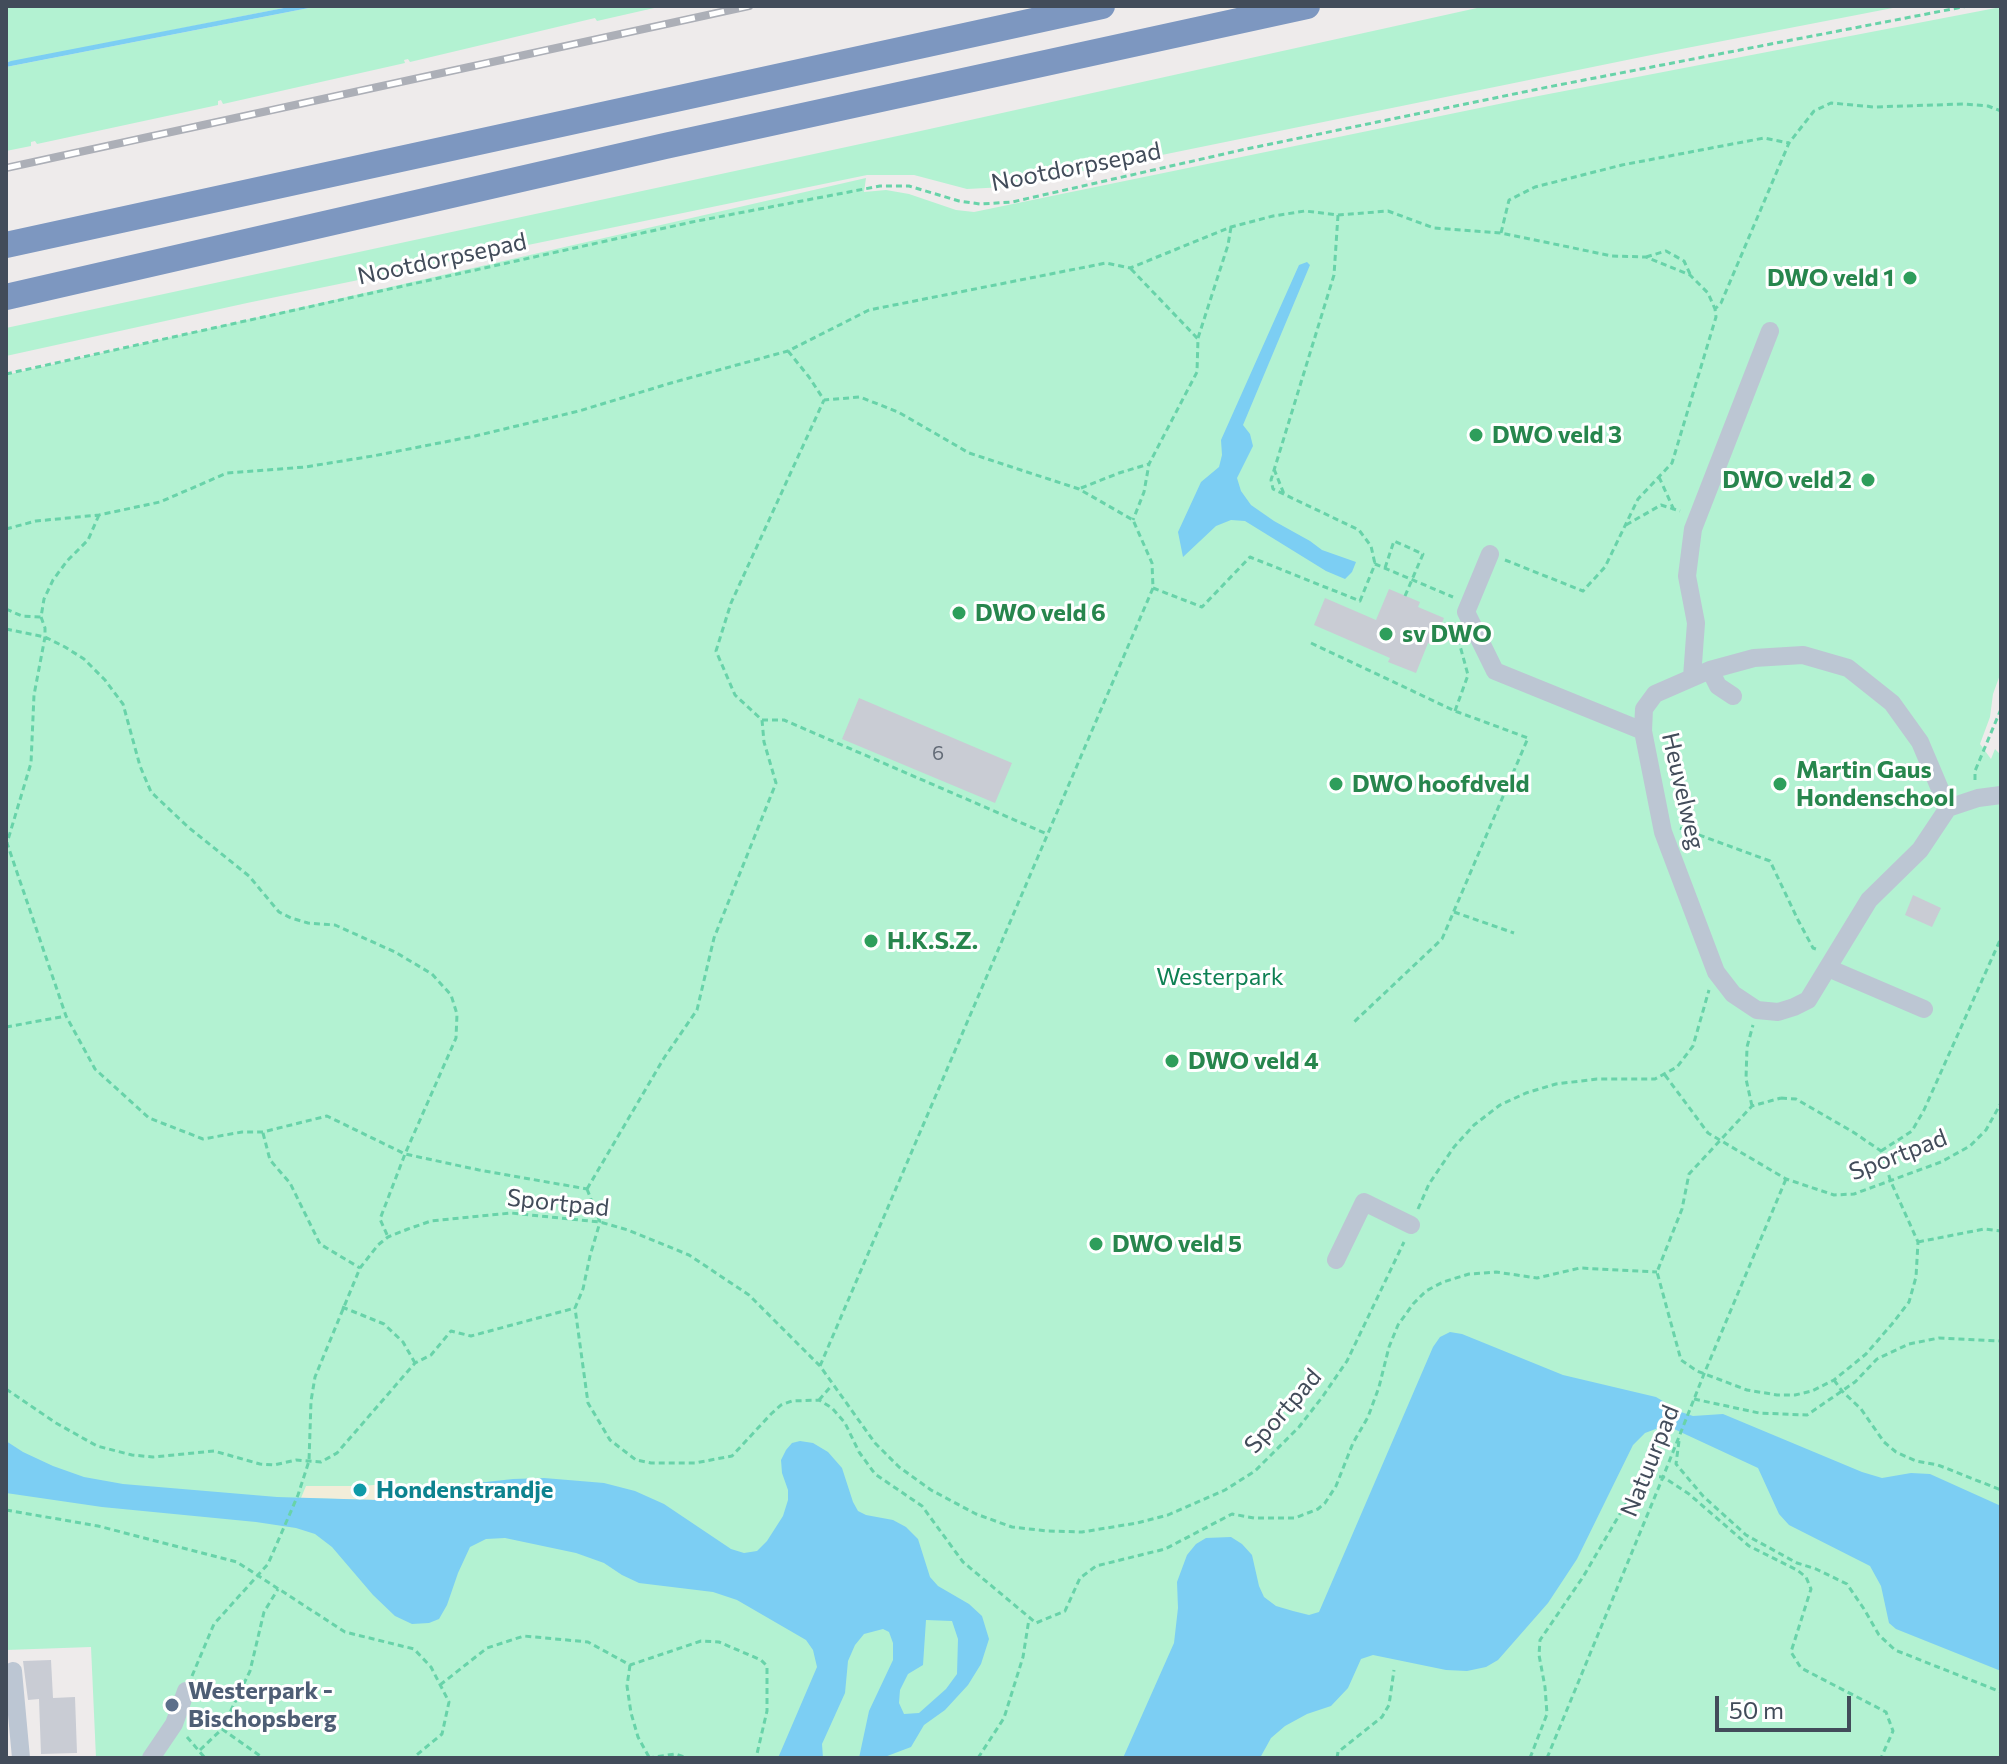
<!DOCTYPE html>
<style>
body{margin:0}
#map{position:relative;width:2007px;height:1764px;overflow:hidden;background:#eeebeb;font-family:Commissioner,sans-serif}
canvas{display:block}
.frame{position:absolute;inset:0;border:8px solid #424c5a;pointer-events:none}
.scale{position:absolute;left:1715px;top:1696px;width:136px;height:36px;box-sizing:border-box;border:4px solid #424c5a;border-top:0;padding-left:10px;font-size:24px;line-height:28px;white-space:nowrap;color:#424c5a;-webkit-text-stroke:6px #fff;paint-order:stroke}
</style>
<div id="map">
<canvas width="2007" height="1764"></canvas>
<div class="frame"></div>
<div class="scale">50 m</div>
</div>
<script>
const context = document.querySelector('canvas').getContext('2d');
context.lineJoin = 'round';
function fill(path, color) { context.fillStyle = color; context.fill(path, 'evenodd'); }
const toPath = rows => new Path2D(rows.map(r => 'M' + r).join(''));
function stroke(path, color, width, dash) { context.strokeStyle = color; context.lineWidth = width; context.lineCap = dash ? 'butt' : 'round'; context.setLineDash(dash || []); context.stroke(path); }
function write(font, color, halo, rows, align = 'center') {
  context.font = font + ' Commissioner,sans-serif'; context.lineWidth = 6; context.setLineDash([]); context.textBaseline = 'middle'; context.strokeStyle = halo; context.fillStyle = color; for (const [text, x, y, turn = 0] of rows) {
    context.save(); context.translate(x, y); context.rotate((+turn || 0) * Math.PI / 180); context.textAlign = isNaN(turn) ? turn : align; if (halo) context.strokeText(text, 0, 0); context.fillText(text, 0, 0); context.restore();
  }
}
fill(toPath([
 [6,6,294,6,6,63],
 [319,6,663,6,597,21,595,18,410,62,408,59,404,60,405,63,223,104,221,100,218,101,218,105,37,144,35,141,31,142,31,146,6,151,6,67],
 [1486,6,1903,6,1666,52,1005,187,967,189,914,175,867,175,247,303,6,356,6,328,916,132],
 [2001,7,2001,672,1993,694,1990,717,1980,744,1991,759,1995,749,2001,755,2001,1758,96,1758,91,1647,6,1650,6,375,866,178,864,192,886,190,909,194,956,210,974,212,1528,98]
]), '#b3f2d2');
fill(toPath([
 [401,1483,421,1493,377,1500,301,1498,306,1486,360,1486]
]), '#f2edd9');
fill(toPath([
 [294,6,319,6,6,67,6,63,11,61],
 [1307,262,1310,265,1243,425,1250,434,1253,446,1237,478,1241,491,1251,505,1274,521,1310,541,1322,550,1356,562,1352,572,1345,579,1326,571,1245,521,1231,520,1216,526,1183,557,1178,532,1201,482,1219,467,1222,455,1221,440,1299,265],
 [1450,1332,1462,1334,1563,1375,1656,1397,1681,1412,1693,1416,1723,1414,1862,1472,1882,1478,1911,1473,1930,1474,2001,1506,2001,1671,1896,1629,1889,1623,1881,1586,1870,1566,1789,1525,1779,1514,1758,1468,1674,1429,1661,1427,1645,1433,1633,1445,1577,1559,1548,1603,1498,1660,1486,1667,1467,1671,1446,1670,1373,1655,1361,1659,1348,1688,1331,1706,1307,1714,1285,1726,1271,1738,1260,1758,1123,1758,1174,1643,1178,1608,1177,1582,1187,1555,1196,1544,1206,1538,1231,1537,1242,1544,1252,1555,1259,1586,1264,1597,1276,1606,1293,1611,1309,1615,1319,1612,1433,1347,1440,1337],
 [6,1441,23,1452,53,1466,84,1477,123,1484,277,1497,377,1500,477,1483,513,1479,544,1478,604,1483,635,1491,664,1504,731,1549,744,1553,757,1551,767,1541,783,1516,788,1500,788,1490,782,1473,781,1460,786,1450,792,1443,800,1441,813,1443,828,1452,842,1468,853,1502,858,1511,866,1515,893,1520,906,1527,918,1539,930,1577,938,1586,969,1604,982,1616,989,1639,981,1664,968,1685,945,1710,924,1725,911,1747,882,1758,859,1758,869,1711,893,1660,893,1643,889,1632,883,1629,864,1634,855,1645,848,1661,845,1693,822,1744,823,1758,778,1758,817,1667,813,1650,806,1640,737,1600,713,1592,639,1583,622,1575,604,1563,576,1553,505,1538,486,1539,470,1547,458,1573,447,1605,439,1619,429,1623,412,1624,395,1616,373,1595,332,1547,315,1534,296,1528,256,1522,102,1507,6,1493],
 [926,1620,952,1621,958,1639,957,1674,946,1689,919,1713,904,1714,899,1703,900,1690,908,1674,923,1665]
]), '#7ccef3');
fill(toPath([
 [1389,589,1420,602,1418,607,1444,618,1433,645,1428,643,1416,673,1388,662,1390,658,1314,625,1325,598,1376,620],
 [859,698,1012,763,995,803,842,739],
 [1913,895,1941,908,1932,927,1905,915],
 [51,1660,53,1698,75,1697,77,1753,41,1754,39,1699,28,1700,23,1661]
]), '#c9ccd4');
stroke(toPath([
 [1338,215,1334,275,1271,480,1273,489,1359,530,1371,546,1375,564],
 [1501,233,1509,200,1535,187,1622,165,1764,138,1789,143],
 [1646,257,1666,251,1684,261,1690,274],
 [1131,269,1198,339,1197,372,1149,464,1144,492,1133,520],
 [1198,338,1228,245,1231,227],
 [788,351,809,377,824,400,860,397,898,412,969,453,1079,489,1133,520,1152,563,1153,588,820,1366],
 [6,374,692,222,880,186,909,186,959,201,980,204,1012,202,1246,149,1548,87,1968,6],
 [1274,469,1284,494],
 [1659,477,1674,510],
 [1081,488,1119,473,1149,464],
 [99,515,88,540,67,561,53,580,44,599,41,617,45,628,45,637,34,695,31,763,7,843,66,1016,95,1069,149,1118,203,1139,242,1132,263,1132,327,1116,405,1154,479,1170,587,1189],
 [1626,525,1661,505,1680,511],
 [6,529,36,521,99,515,160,502,227,473,305,467,373,456,475,436,579,411,671,383,788,351,869,310,1106,263,1130,268,1231,227,1273,216,1305,211,1338,215,1388,211,1434,228,1501,233,1612,256,1646,257,1690,275,1708,293,1715,309],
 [1505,560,1583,591,1605,567,1638,499,1672,463,1716,317,1715,309,1721,303,1789,143,1814,111,1831,103,1874,107,1963,104,1988,106,2001,111],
 [1385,568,1394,541,1423,554,1405,596],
 [1153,588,1202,607,1250,557,1360,601,1375,564,1453,597],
 [6,609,22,616,41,617],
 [6,629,45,637,65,647,84,659,105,680,123,704,140,766,151,792,188,827,249,876,279,912,291,918,308,923,335,925,395,952,432,974,451,995,457,1014,456,1038,405,1154,380,1219,388,1237],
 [1311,643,1455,711,1528,738,1442,939,1354,1022],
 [1455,711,1468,675,1459,642],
 [762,720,784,720,1047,834],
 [1975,780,1975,771,2001,709],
 [1680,828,1770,861,1798,920,1813,948,1816,949],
 [1454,912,1514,933],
 [6,1027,66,1016],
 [1665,1075,1708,1133,1786,1179,1834,1195,1854,1194,1941,1162,1970,1146,1986,1130,2001,1103],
 [1781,1098,1796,1099,1853,1132,1881,1151,1891,1182,1918,1242,1916,1277,1909,1302,1892,1324,1866,1354,1834,1380,1812,1391,1795,1395,1777,1395,1747,1390,1697,1371,1681,1360,1657,1272,1682,1209,1689,1174,1752,1106,1781,1098],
 [1752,1106,1746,1079,1747,1047,1753,1025],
 [263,1133,270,1160,290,1183,320,1244,360,1268],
 [1881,1151,1912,1131,1924,1110,2001,938],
 [587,1189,600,1222,590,1256,583,1289,575,1308,588,1403,610,1440,636,1460,651,1463,695,1463,732,1456,771,1414,781,1405,792,1401,819,1400,832,1408,845,1423,859,1452,875,1474,922,1506,963,1562,1036,1623,1065,1611,1080,1578,1096,1566,1165,1549,1232,1514,1254,1518,1295,1518,1318,1509,1325,1503,1336,1486,1353,1443,1368,1417,1379,1387,1389,1347,1398,1325,1413,1304,1426,1291,1443,1282,1469,1274,1496,1272,1537,1278,1580,1268,1657,1272],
 [587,1189,664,1058,697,1010,714,938,776,783,764,742,762,720,735,695,716,651,731,603,824,400],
 [1418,1209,1429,1184,1454,1147,1474,1125,1500,1105,1526,1093,1556,1084,1597,1079,1655,1079,1677,1067,1693,1046,1709,990],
 [1918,1242,1984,1229,2001,1231],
 [342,1307,384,1324,403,1342,415,1363],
 [1834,1380,1842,1391,1861,1409,1884,1442,1896,1452,1916,1461,1938,1465,2001,1490],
 [6,1389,56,1423,97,1446,132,1455,153,1457,214,1451,260,1464,274,1465,296,1460,321,1462,337,1453,415,1363,431,1355,451,1331,471,1336,575,1308],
 [1694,1399,1759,1413,1807,1415,1855,1382,1877,1359,1909,1344,1939,1338,2001,1341],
 [819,1400,832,1385],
 [1679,1441,1676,1464,1703,1496,1746,1535,1797,1563,1816,1569,1847,1584,1864,1609,1879,1635,1895,1650,2001,1692],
 [6,1510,98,1526,237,1562,345,1632,414,1649,431,1667,449,1702,442,1734,413,1758],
 [630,1665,627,1686,631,1713,638,1737,649,1757],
 [192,1676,214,1624,268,1564,298,1495,309,1461,311,1401,315,1377,360,1268,378,1245,388,1237,408,1229,431,1221,511,1213,600,1222,628,1230,689,1255,749,1295,820,1366,875,1443,899,1467,931,1490,976,1514,1012,1527,1047,1531,1082,1532,1137,1523,1168,1515,1225,1490,1255,1471,1299,1427,1323,1396,1347,1361,1404,1242],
 [440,1685,487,1648,524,1636,588,1642,630,1665,701,1641,719,1642,761,1660,767,1666,767,1711,756,1758],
 [222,1729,263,1758],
 [187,1737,205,1758],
 [200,1750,222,1729,250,1671,264,1612,278,1589],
 [648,1758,675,1754,688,1758],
 [978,1758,1004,1718,1023,1657,1029,1619],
 [1337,1758,1338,1752,1382,1717,1389,1705,1394,1670],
 [1530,1758,1547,1714,1545,1687,1539,1655,1540,1640,1583,1577,1638,1483,1650,1476,1663,1477,1689,1494,1749,1546,1797,1570,1806,1577,1811,1589,1791,1652,1801,1668,1886,1712,1893,1731,1881,1758],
 [1547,1758,1663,1477,1704,1374,1786,1179]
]), '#68d3a9', 3, [6, 4]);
stroke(toPath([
 [1490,554,1466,612,1495,671,1643,731],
 [1710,670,1718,686,1733,696],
 [1692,677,1696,623,1687,576,1693,529,1770,331],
 [1948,808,1920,742,1892,703,1848,668,1803,655,1754,658,1710,670,1655,694,1644,709,1643,731,1663,832,1716,972,1733,994,1757,1010,1778,1012,1794,1007,1808,1000,1869,900,1920,850,1948,808,1978,798,2001,795],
 [1828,968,1924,1009],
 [1336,1260,1364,1202,1411,1225],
 [13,1671,21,1758],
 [151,1758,174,1724,186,1691]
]), '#bcc6d3', 18);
stroke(toPath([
 [6,245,1102,6],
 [6,297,665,146,1307,6]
]), '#7d97c0', 26);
const rail = toPath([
 [6,168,749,6]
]);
stroke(rail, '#acafb7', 8);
stroke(rail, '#fff', 5, [15]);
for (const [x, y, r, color] of [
 [1910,278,8,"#2e9e5b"],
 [1476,435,8,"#2e9e5b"],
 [1868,480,8,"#2e9e5b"],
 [959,613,8,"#2e9e5b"],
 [1386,634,8,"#2e9e5b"],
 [1336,784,8,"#2e9e5b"],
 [1780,784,8,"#2e9e5b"],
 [871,941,8,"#2e9e5b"],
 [1172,1061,8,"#2e9e5b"],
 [1096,1244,8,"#2e9e5b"],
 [360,1490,8,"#0f9aa8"],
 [172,1705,8,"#5c6f8a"]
]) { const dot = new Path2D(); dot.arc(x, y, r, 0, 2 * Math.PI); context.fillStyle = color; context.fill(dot); stroke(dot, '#fff', 3); }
write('20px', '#646c78', null, [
 ["6",938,753]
]);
write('24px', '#424c5a', '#fff', [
 ["Nootdorpsepad",1076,167,-11],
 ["Nootdorpsepad",442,259,-12],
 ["Heuvelweg",1683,791,77],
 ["Sportpad",1898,1155,-21],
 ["Sportpad",558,1203,6],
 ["Sportpad",1283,1411,-49],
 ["Natuurpad",1650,1461,-68]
]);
write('bold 24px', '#27864d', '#fff', [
 ["DWO veld 1",1894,278,"right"],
 ["DWO veld 3",1492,435],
 ["DWO veld 2",1852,480,"right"],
 ["DWO veld 6",975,613],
 ["sv DWO",1402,634],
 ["Martin Gaus",1796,770],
 ["Hondenschool",1796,798],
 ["DWO hoofdveld",1352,784],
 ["H.K.S.Z.",887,941],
 ["DWO veld 4",1188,1061],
 ["DWO veld 5",1112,1244]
], 'left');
write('24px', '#0e8053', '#fff', [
 ["Westerpark",1220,977]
]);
write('bold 24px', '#0d838f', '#fff', [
 ["Hondenstrandje",376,1490]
], 'left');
write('bold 24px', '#4e5e75', '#fff', [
 ["Westerpark -",188,1691],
 ["Bischopsberg",188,1719]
], 'left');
</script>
